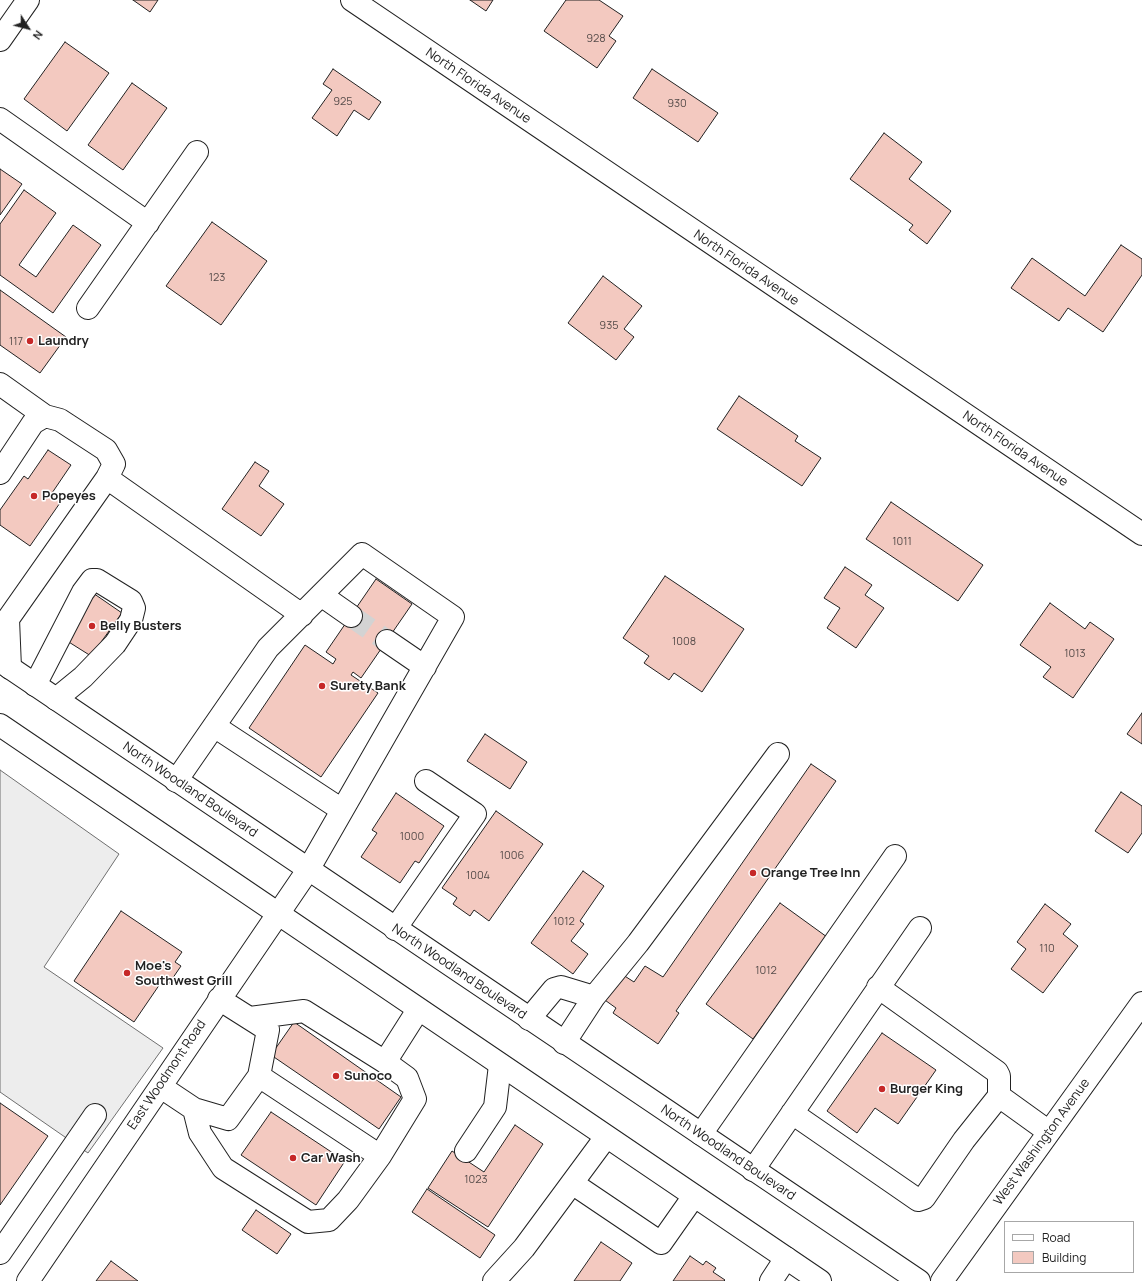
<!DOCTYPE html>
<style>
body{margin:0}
#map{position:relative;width:1142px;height:1281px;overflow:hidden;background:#fff;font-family:Manrope,sans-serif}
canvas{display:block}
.legend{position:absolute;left:1004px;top:1221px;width:130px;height:52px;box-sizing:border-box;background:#fff;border:1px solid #a7a7a7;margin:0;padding:5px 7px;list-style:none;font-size:12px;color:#222}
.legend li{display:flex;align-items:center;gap:8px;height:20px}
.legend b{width:20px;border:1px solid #a7a7a7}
.north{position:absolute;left:8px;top:8px;width:40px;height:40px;-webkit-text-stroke:3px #fff;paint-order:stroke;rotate:126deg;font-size:11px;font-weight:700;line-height:16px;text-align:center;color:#222}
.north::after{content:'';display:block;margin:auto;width:14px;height:18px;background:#222;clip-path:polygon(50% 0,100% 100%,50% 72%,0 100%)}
</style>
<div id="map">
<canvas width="1142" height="1281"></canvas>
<ul class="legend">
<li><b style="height:5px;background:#fff"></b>Road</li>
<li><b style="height:11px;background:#f3c9c0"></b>Building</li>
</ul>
<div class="north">N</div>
</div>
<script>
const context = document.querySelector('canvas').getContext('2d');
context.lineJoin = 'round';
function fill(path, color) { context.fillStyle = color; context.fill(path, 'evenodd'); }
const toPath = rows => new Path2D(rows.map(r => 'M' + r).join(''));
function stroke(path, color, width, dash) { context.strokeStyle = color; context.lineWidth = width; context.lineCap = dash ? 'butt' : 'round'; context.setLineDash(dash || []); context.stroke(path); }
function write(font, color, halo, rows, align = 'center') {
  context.font = font + ' Manrope,sans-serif'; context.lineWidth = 3; context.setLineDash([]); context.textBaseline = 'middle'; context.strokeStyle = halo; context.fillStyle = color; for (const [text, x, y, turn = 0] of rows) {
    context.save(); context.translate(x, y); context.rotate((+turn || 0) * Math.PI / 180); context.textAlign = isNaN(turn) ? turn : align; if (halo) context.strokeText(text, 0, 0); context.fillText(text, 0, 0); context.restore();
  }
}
const parking = toPath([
 [0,770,119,854,44,967,163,1048,88,1153,0,1092,0,770]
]);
fill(parking, '#ededed');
stroke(parking, '#6f6f6f', 1);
const building = toPath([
 [133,0,158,0,150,12,133,0],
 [470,0,493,0,486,11,470,0],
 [566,0,599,0,623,16,609,36,616,41,597,68,544,31,566,0],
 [65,42,109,73,67,131,24,99,65,42],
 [333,69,381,102,369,120,354,110,337,136,312,118,332,90,323,84,333,69],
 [652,69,718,113,698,142,633,98,652,69],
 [132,83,167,108,123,170,88,145,132,83],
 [884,133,922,162,909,179,951,211,927,244,909,230,913,225,850,179,884,133],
 [0,169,22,184,0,215,0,169],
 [24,190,56,213,19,265,36,277,73,225,101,245,53,313,0,275,0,224,24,190],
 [212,222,267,261,221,325,166,286,212,222],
 [1121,245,1142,259,1142,275,1103,332,1068,308,1059,321,1011,288,1032,258,1085,296,1121,245],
 [603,276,642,306,624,329,634,337,616,360,568,323,603,276],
 [0,290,66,337,40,373,0,345,0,290],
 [739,396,798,436,795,441,821,458,802,486,717,429,739,396],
 [48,450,71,465,52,493,62,500,30,546,0,525,0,510,24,476,28,479,48,450],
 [255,462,269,471,259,486,284,504,261,536,222,509,255,462],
 [891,502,983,565,958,601,866,539,891,502],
 [845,567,872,585,865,595,884,608,856,648,827,628,840,608,824,598,845,567],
 [665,576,744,629,702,692,674,673,669,680,644,663,649,656,623,638,665,576],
 [376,579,412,604,361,678,353,672,351,675,378,693,321,777,249,728,305,645,333,664,336,659,326,652,376,579],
 [90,591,122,613,91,656,64,639,90,591],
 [1050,603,1085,629,1090,622,1114,639,1073,698,1043,677,1051,667,1020,645,1050,603],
 [1142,713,1142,744,1127,734,1142,713],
 [485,734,527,762,510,789,467,761,485,734],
 [811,764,836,781,676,1011,679,1013,658,1044,613,1013,616,1008,602,998,620,973,634,982,645,966,663,977,811,764],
 [1121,792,1142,806,1142,833,1128,853,1095,831,1121,792],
 [396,793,444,826,419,863,415,861,400,883,361,857,377,833,372,830,396,793],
 [496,811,543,844,489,921,474,910,470,916,453,904,457,898,442,888,496,811],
 [583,871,604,886,580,921,584,924,571,941,588,954,573,974,531,943,583,871],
 [780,903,827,937,753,1039,706,1004,780,903],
 [1045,904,1071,924,1063,934,1078,946,1043,993,1011,969,1026,949,1017,942,1045,904],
 [121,911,182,952,175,962,181,966,168,985,162,981,134,1022,74,981,121,911],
 [294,1022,401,1097,379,1129,271,1055,294,1022],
 [882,1033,936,1070,898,1124,875,1108,857,1133,827,1111,882,1033],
 [0,1103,48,1136,0,1205,0,1103],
 [271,1112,345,1161,316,1205,241,1155,271,1112],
 [515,1125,543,1144,488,1227,428,1188,452,1151,484,1172,515,1125],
 [427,1189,495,1235,480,1258,412,1212,427,1189],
 [256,1210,291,1234,277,1254,242,1230,256,1210],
 [601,1242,632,1263,620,1281,574,1281,601,1242],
 [690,1256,703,1265,706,1261,716,1268,713,1272,725,1280,724,1281,673,1281,690,1256],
 [111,1261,138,1281,96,1281,111,1261]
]);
fill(building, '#f3c9c0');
stroke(building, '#222', 1);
stroke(toPath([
 [351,616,387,641]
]), '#d3d3d3', 22, [22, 11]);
const minor = toPath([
 [352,0,1142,534],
 [0,119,148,223],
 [88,308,197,152],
 [0,384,45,416],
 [0,473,33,423,45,416,60,420,106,450,114,464,107,478,8,619,10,668],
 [107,478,302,615],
 [321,595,351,616],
 [387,641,425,667],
 [35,685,83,592,92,580,97,580,131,601,134,608,131,620,115,644,83,677,56,699],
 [214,726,342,810],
 [395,929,475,814,426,781],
 [878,987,997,1072,999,1076,999,1096],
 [219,999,268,1030,259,1076],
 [250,1018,304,1011,385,1062],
 [529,1019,554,989,561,987,594,997],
 [564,1043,594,997,638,943,778,754],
 [161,1087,194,1109,228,1119,259,1076,380,1156,415,1099,407,1078,385,1062,418,1010],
 [194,1109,200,1133,223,1168,308,1222,329,1220,348,1200,380,1156],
 [792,1113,918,1200,924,1198,964,1140,999,1096,1049,1132],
 [701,1134,895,856],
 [466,1151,495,1107,500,1065],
 [753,1170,920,928],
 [572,1183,661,1243,694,1196],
 [0,1253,95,1115],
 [28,1281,308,870,453,617,362,554,268,648,176,781],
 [494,1281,524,1248,606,1137],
 [771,1281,786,1258],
 [942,1281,1142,1003]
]);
const major = toPath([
 [0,40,28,0],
 [0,661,919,1281],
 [0,725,820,1281]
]);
stroke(minor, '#222', 24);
stroke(major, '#222', 24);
stroke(minor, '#fff', 22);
stroke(major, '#fff', 22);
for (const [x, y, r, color] of [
 [30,341,4,"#c62828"],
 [34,496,4,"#c62828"],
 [92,626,4,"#c62828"],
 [322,686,4,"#c62828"],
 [753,873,4,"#c62828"],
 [127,973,4,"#c62828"],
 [336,1076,4,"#c62828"],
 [882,1089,4,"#c62828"],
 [293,1158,4,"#c62828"]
]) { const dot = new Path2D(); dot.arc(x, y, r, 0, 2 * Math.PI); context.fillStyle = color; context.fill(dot); stroke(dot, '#fff', 1.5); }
write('11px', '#564c4a', null, [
 ["928",596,39],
 ["925",343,102],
 ["930",677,104],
 ["123",217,278],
 ["935",609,326],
 ["117",16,342],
 ["1011",902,542],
 ["1008",684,642],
 ["1013",1075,654],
 ["1000",412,837],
 ["1006",512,856],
 ["1004",478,876],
 ["1012",564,922],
 ["110",1047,949],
 ["1012",766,971],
 ["1023",476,1180]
]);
write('13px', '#222', '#fff', [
 ["North Florida Avenue",478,86,34],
 ["North Florida Avenue",746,268,34],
 ["North Florida Avenue",1015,449,34],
 ["North Woodland Boulevard",190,790,34],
 ["North Woodland Boulevard",459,972,34],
 ["East Woodmont Road",167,1075,-56],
 ["West Washington Avenue",1042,1142,-54],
 ["North Woodland Boulevard",728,1153,34]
]);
write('bold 13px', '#222', '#fff', [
 ["Laundry",38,341],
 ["Popeyes",42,496],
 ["Belly Busters",100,626],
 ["Surety Bank",330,686],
 ["Orange Tree Inn",761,873],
 ["Moe's",135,966],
 ["Southwest Grill",135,981],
 ["Sunoco",344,1076],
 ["Burger King",890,1089],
 ["Car Wash",301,1158]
], 'left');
</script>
